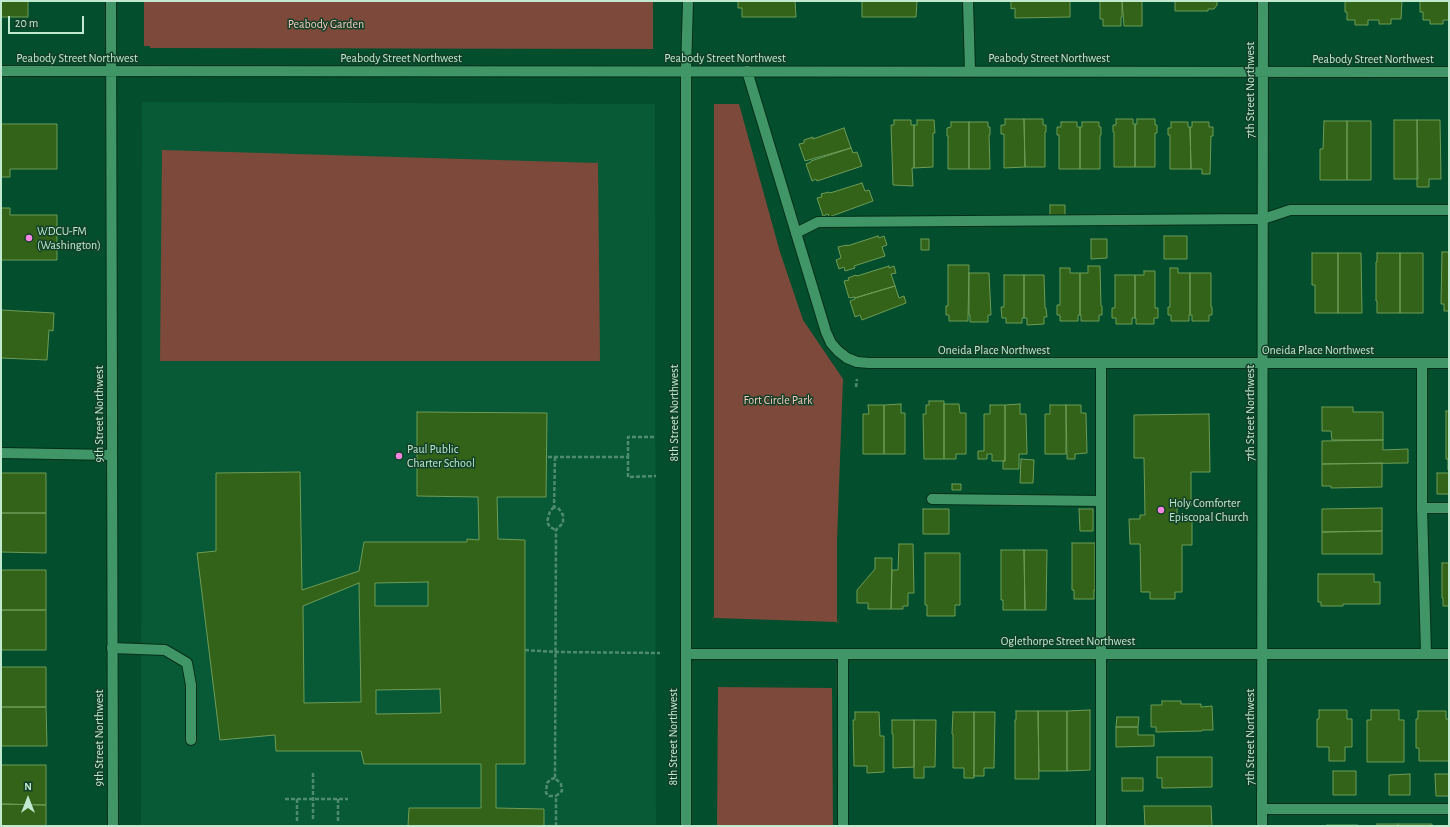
<!DOCTYPE html>
<style>
body{margin:0}
#map{position:relative;width:1450px;height:827px;overflow:hidden;background:#034e2c;font-family:"Alegreya Sans",sans-serif}
canvas{display:block}
.frame{position:absolute;inset:0;border:2px solid #c1e9cf;pointer-events:none}
.north{position:absolute;left:8px;top:779px;width:40px;height:40px;-webkit-text-stroke:3px #124028;paint-order:stroke;rotate:0deg;font-size:11px;font-weight:700;line-height:16px;text-align:center;color:#c1e9cf}
.north::after{content:'';display:block;margin:auto;width:14px;height:18px;background:#c1e9cf;clip-path:polygon(50% 0,100% 100%,50% 72%,0 100%)}
.scale{position:absolute;left:8px;top:16px;width:76px;height:18px;box-sizing:border-box;border:2px solid #c1e9cf;border-top:0;padding-left:5px;font-size:12px;line-height:14px;white-space:nowrap;color:#c1e9cf;-webkit-text-stroke:3px #124028;paint-order:stroke}
</style>
<div id="map">
<canvas width="1450" height="827"></canvas>
<div class="frame"></div>
<div class="north">N</div>
<div class="scale">20 m</div>
</div>
<script>
const context = document.querySelector('canvas').getContext('2d');
context.lineJoin = 'round';
function fill(path, color) { context.fillStyle = color; context.fill(path, 'evenodd'); }
const toPath = rows => new Path2D(rows.map(r => 'M' + r).join(''));
function stroke(path, color, width, dash) { context.strokeStyle = color; context.lineWidth = width; context.lineCap = dash ? 'butt' : 'round'; context.setLineDash(dash || []); context.stroke(path); }
function write(font, color, halo, rows, align = 'center') {
  context.font = font + ' "Alegreya Sans",sans-serif'; context.lineWidth = 3; context.setLineDash([]); context.textBaseline = 'middle'; context.strokeStyle = halo; context.fillStyle = color; for (const [text, x, y, turn = 0] of rows) {
    context.save(); context.translate(x, y); context.rotate((+turn || 0) * Math.PI / 180); context.textAlign = isNaN(turn) ? turn : align; if (halo) context.strokeText(text, 0, 0); context.fillText(text, 0, 0); context.restore();
  }
}
fill(toPath([
 [142,102,655,104,656,826,141,826]
]), '#075a35');
fill(toPath([
 [144,1,653,1,653,49,150,48,150,46,144,46],
 [714,104,739,104,780,252,803,320,843,379,837,540,837,622,714,618],
 [162,150,598,163,600,361,160,361],
 [718,687,832,688,833,826,717,826]
]), '#7c493b');
const building = toPath([
 [1,1,28,1,28,17,1,17,1,1],
 [738,1,795,1,796,17,742,17,742,8,738,8,738,1],
 [862,1,917,1,916,17,862,17,862,1],
 [1011,1,1070,1,1070,17,1015,18,1015,8,1011,9,1011,1],
 [1100,1,1122,1,1122,17,1121,17,1121,26,1103,26,1103,19,1100,19,1100,1],
 [1122,1,1142,1,1142,26,1124,26,1122,1],
 [1175,1,1217,1,1217,5,1214,9,1208,9,1208,11,1175,11,1175,1],
 [1345,1,1402,1,1401,19,1391,19,1391,24,1379,24,1379,20,1368,20,1368,25,1355,25,1355,20,1347,20,1347,12,1345,12,1345,1],
 [1420,1,1449,1,1449,20,1443,20,1443,24,1430,24,1430,20,1423,20,1423,12,1420,12,1420,1],
 [1005,119,1024,119,1025,167,1004,168,1004,134,1001,134,1001,125,1005,125,1005,119],
 [1024,119,1043,119,1043,125,1046,125,1046,132,1045,132,1045,167,1025,167,1024,119],
 [1116,119,1133,119,1133,124,1135,124,1135,167,1114,167,1114,132,1113,132,1113,125,1116,125,1116,119],
 [1137,119,1155,119,1155,125,1157,125,1157,133,1155,133,1155,167,1135,167,1135,124,1137,124,1137,119],
 [894,120,911,120,911,125,914,125,914,168,912,168,913,186,893,185,891,125,894,125,894,120],
 [917,120,934,120,935,133,933,133,933,167,914,168,914,125,917,125,917,120],
 [1394,120,1417,120,1418,179,1394,179,1394,120],
 [1417,120,1440,120,1441,179,1429,179,1429,187,1417,187,1417,120],
 [1324,121,1347,121,1347,180,1320,180,1320,149,1323,149,1324,121],
 [1347,121,1371,121,1371,180,1347,180,1347,121],
 [951,122,969,122,969,169,948,169,948,136,947,136,947,128,951,127,951,122],
 [969,122,988,122,988,127,990,127,990,135,989,135,990,169,969,169,969,122],
 [1061,122,1077,122,1077,127,1080,127,1080,169,1059,169,1059,135,1057,135,1057,127,1061,127,1061,122],
 [1082,122,1099,122,1099,127,1101,127,1101,135,1100,135,1100,169,1080,169,1080,127,1082,127,1082,122],
 [1171,122,1188,122,1188,127,1190,127,1191,169,1170,169,1170,135,1168,135,1168,128,1171,128,1171,122],
 [1192,122,1209,122,1209,127,1213,127,1213,136,1211,136,1210,174,1202,174,1202,169,1191,169,1190,127,1192,127,1192,122],
 [1,124,57,124,57,169,10,169,10,177,1,177,1,124],
 [844,128,851,148,805,161,799,144,804,143,804,140,813,137,813,139,844,128],
 [851,148,853,153,857,152,862,166,817,181,816,179,812,181,806,164,811,162,811,161,851,148],
 [862,183,865,191,869,190,873,201,829,217,828,214,823,216,817,198,822,197,821,194,829,192,830,193,862,183],
 [1050,205,1065,205,1065,216,1050,216,1050,205],
 [1,208,10,208,10,215,57,215,57,260,1,260,1,208],
 [878,236,879,238,884,236,887,245,882,247,885,256,854,266,855,268,845,271,844,267,839,269,836,260,841,258,838,247,847,245,847,246,878,236],
 [1164,236,1187,236,1187,259,1164,259,1164,236],
 [921,239,929,239,929,250,921,250,921,239],
 [1091,239,1107,239,1107,258,1091,259,1091,239],
 [1442,252,1449,252,1449,311,1444,311,1444,304,1441,304,1442,252],
 [1312,253,1338,253,1338,313,1315,313,1315,285,1312,285,1312,253],
 [1338,253,1361,253,1362,313,1338,313,1338,253],
 [1377,253,1400,253,1400,313,1377,313,1377,301,1376,301,1376,262,1377,262,1377,253],
 [1400,253,1423,253,1423,313,1400,313,1400,253],
 [948,265,969,265,968,321,949,321,949,315,946,315,946,306,948,306,948,265],
 [889,266,889,268,894,266,896,273,891,274,895,286,855,298,855,297,849,298,844,281,849,280,848,278,856,275,857,276,889,266],
 [1088,266,1100,266,1101,306,1102,306,1102,315,1099,315,1099,321,1081,321,1081,315,1080,315,1080,273,1088,273,1088,266],
 [1060,268,1070,268,1070,273,1080,273,1080,315,1078,315,1078,321,1060,321,1060,315,1057,315,1057,305,1060,305,1060,268],
 [1170,268,1178,268,1178,273,1190,273,1190,315,1189,315,1189,321,1171,321,1171,315,1168,315,1168,307,1170,307,1170,268],
 [1144,271,1155,271,1155,308,1158,308,1158,318,1154,318,1154,324,1136,324,1136,318,1135,318,1135,275,1144,275,1144,271],
 [969,273,989,273,991,315,988,315,988,322,970,322,970,315,969,315,969,273],
 [1190,273,1211,273,1211,307,1212,307,1212,315,1209,315,1209,321,1192,321,1192,315,1190,315,1190,273],
 [1004,275,1024,275,1024,318,1022,318,1022,323,1006,323,1006,318,1002,318,1001,307,1004,307,1004,275],
 [1024,275,1044,275,1045,308,1046,308,1047,317,1044,317,1044,324,1027,325,1027,318,1024,318,1024,275],
 [1115,275,1135,275,1135,318,1132,318,1132,324,1116,324,1116,318,1112,318,1112,308,1115,308,1115,275],
 [895,286,899,298,904,296,906,303,862,320,860,315,855,317,850,301,855,299,855,298,895,286],
 [1,310,54,313,53,331,49,330,47,360,1,358,1,310],
 [929,401,944,401,944,459,924,459,923,414,926,414,926,405,929,405,929,401],
 [901,404,901,413,905,413,905,454,884,454,884,405,901,404],
 [944,404,959,404,960,413,966,413,966,454,956,454,956,459,944,459,944,404],
 [1020,404,1020,414,1026,414,1027,454,1019,454,1019,469,1003,469,1003,461,1005,461,1005,405,1020,404],
 [868,405,884,405,884,454,863,454,863,414,869,414,868,405],
 [990,405,1005,405,1005,461,992,461,992,454,987,454,987,459,978,459,978,451,984,451,984,414,990,414,990,405],
 [1050,405,1066,405,1066,454,1045,454,1045,414,1050,414,1050,405],
 [1066,405,1081,405,1081,413,1086,413,1087,453,1075,454,1075,459,1067,459,1066,405],
 [1322,407,1353,407,1353,412,1383,412,1383,440,1332,440,1331,431,1322,431,1322,407],
 [1446,411,1449,411,1449,470,1448,470,1448,459,1446,459,1446,411],
 [417,412,547,413,546,497,497,497,498,539,525,540,525,764,496,764,496,808,544,809,544,826,408,826,409,808,481,808,481,764,364,764,361,751,276,751,275,735,220,740,197,553,216,551,216,473,300,472,302,590,359,571,364,542,467,542,467,539,479,540,478,497,417,496,417,412],
 [428,582,428,606,375,606,375,583,428,582],
 [359,583,361,702,304,703,303,606,359,583],
 [440,689,441,713,376,714,376,690,440,689],
 [1209,414,1210,472,1191,472,1191,506,1177,506,1177,515,1182,515,1182,520,1192,520,1192,545,1182,545,1182,592,1175,592,1175,599,1150,599,1150,592,1141,592,1140,544,1130,544,1129,519,1140,519,1140,515,1145,515,1144,458,1134,458,1134,415,1209,414],
 [1383,440,1383,450,1408,449,1408,463,1322,464,1322,441,1383,440],
 [1021,459,1034,460,1033,483,1020,483,1021,459],
 [1382,463,1382,487,1331,488,1331,486,1322,486,1322,464,1382,463],
 [1,473,46,473,46,513,1,513,1,473],
 [1437,473,1449,473,1449,494,1437,494,1437,473],
 [952,484,961,484,961,490,952,490,952,484],
 [1382,508,1382,531,1322,532,1322,509,1382,508],
 [923,509,949,509,949,534,923,534,923,509],
 [1079,509,1093,509,1093,531,1080,531,1079,509],
 [1,513,46,513,46,553,1,552,1,513],
 [1382,531,1382,554,1322,554,1322,532,1382,531],
 [1072,543,1095,543,1095,590,1094,590,1094,599,1074,599,1074,590,1072,590,1072,543],
 [899,544,913,544,914,593,908,593,908,606,903,606,903,609,891,609,892,570,898,570,899,544],
 [1001,550,1024,550,1025,610,1003,610,1003,600,1001,600,1001,550],
 [1024,550,1047,550,1046,610,1025,610,1024,550],
 [925,553,960,553,960,605,955,605,955,616,927,616,927,605,925,605,925,553],
 [875,558,892,558,891,609,868,609,868,603,857,603,857,590,875,569,875,558],
 [1442,563,1449,563,1449,606,1443,606,1443,598,1442,598,1442,563],
 [1,570,46,570,46,610,1,610,1,570],
 [1318,574,1374,574,1374,582,1380,582,1380,604,1343,604,1343,606,1321,606,1321,602,1318,602,1318,574],
 [1,610,46,610,46,650,1,650,1,610],
 [1,667,46,667,46,707,1,707,1,667],
 [1162,701,1181,701,1181,704,1201,704,1201,707,1212,706,1213,730,1202,730,1202,731,1156,732,1156,727,1151,727,1151,705,1162,705,1162,701],
 [1,707,46,707,47,746,1,746,1,707],
 [1090,710,1090,770,1067,771,1067,711,1090,710],
 [1319,710,1347,710,1347,719,1352,719,1352,747,1345,747,1345,761,1329,761,1329,747,1317,747,1317,719,1319,719,1319,710],
 [1371,710,1399,710,1399,720,1404,720,1404,762,1367,762,1367,720,1371,720,1371,710],
 [1016,711,1038,711,1039,779,1015,779,1015,720,1016,720,1016,711],
 [1038,711,1067,711,1067,771,1039,771,1038,711],
 [1418,711,1446,711,1446,719,1449,719,1449,761,1419,761,1419,748,1416,748,1416,719,1418,719,1418,711],
 [855,712,879,712,880,736,884,736,884,772,867,773,867,766,854,766,853,720,855,720,855,712],
 [953,712,974,712,974,778,964,778,964,768,953,768,953,734,952,734,953,712],
 [974,712,995,712,994,768,984,768,984,776,974,776,974,712],
 [1117,717,1139,717,1138,727,1116,727,1117,717],
 [892,720,914,720,914,767,893,768,893,734,892,734,892,720],
 [914,720,936,720,935,767,924,767,924,778,914,778,914,720],
 [1116,727,1138,727,1138,735,1154,735,1154,746,1116,747,1116,727],
 [1157,757,1212,757,1212,787,1162,788,1162,778,1157,778,1157,757],
 [1,765,46,765,46,805,1,804,1,765],
 [1333,771,1356,771,1356,795,1333,795,1333,771],
 [1410,774,1410,795,1389,795,1389,775,1410,774],
 [1435,774,1449,774,1449,796,1436,796,1435,774],
 [1122,778,1143,778,1143,791,1122,791,1122,778],
 [1,804,46,805,46,826,1,826,1,804],
 [1144,806,1211,806,1212,826,1145,826,1144,806],
 [1377,824,1398,824,1398,826,1377,826,1377,824],
 [1398,824,1432,824,1432,826,1398,826,1398,824],
 [1327,825,1358,825,1358,826,1327,826,1327,825]
]);
fill(building, '#336219');
stroke(building, '#6d9c57', 1);
const lane = toPath([
 [796,233,818,222,1263,219,1290,210,1449,210],
 [1101,363,1101,826],
 [1422,363,1422,508,1426,654],
 [1,453,112,455],
 [932,499,1101,501],
 [1422,508,1449,508],
 [112,648,165,650,187,663,191,685,191,740],
 [1262,809,1449,809],
 [843,826,843,654]
]);
const street = toPath([
 [111,1,113,826],
 [968,1,970,71],
 [1,71,1449,72],
 [747,71,826,332,831,343,838,351,847,358,857,362,869,363,1449,363],
 [686,654,1449,654],
 [686,826,686,71,688,1],
 [1262,826,1263,1]
]);
stroke(lane, '#003019', 12);
stroke(street, '#003019', 12);
stroke(toPath([
 [856,387,857,379],
 [548,457,628,457,628,477,656,476],
 [555,457,554,507,559,509,563,515,563,523,556,530,555,778,561,784,562,791,556,796,556,826],
 [628,457,628,437,656,437],
 [554,507,550,511,547,522,550,527,556,530],
 [525,650,555,652,660,653],
 [313,773,313,821],
 [555,778,551,779,547,783,546,793,549,796,556,796],
 [285,799,348,799],
 [297,799,297,821],
 [338,799,338,822]
]), '#4e8c6d', 2.5, [4, 2]);
stroke(lane, '#419667', 10);
stroke(street, '#419667', 10);
for (const [x, y, r, color] of [
 [29,238,4,"#fd86e2"],
 [399,456,4,"#fd86e2"],
 [1161,510,4,"#fd86e2"]
]) { const dot = new Path2D(); dot.arc(x, y, r, 0, 2 * Math.PI); context.fillStyle = color; context.fill(dot); stroke(dot, '#124028', 1.5); }
write('12px', '#fbcbbe', '#124028', [
 ["Peabody Garden",326,24],
 ["Fort Circle Park",778,400]
]);
write('12px', '#c1e9cf', '#124028', [
 ["Peabody Street Northwest",77,58],
 ["Peabody Street Northwest",401,58],
 ["Peabody Street Northwest",725,58],
 ["Peabody Street Northwest",1049,58],
 ["Peabody Street Northwest",1373,59],
 ["7th Street Northwest",1250,90,-90],
 ["Oneida Place Northwest",994,350],
 ["Oneida Place Northwest",1318,350],
 ["8th Street Northwest",674,413,-90],
 ["7th Street Northwest",1250,413,-90],
 ["9th Street Northwest",99,414,-90],
 ["Oglethorpe Street Northwest",1068,641],
 ["8th Street Northwest",673,737,-90],
 ["7th Street Northwest",1250,737,-90],
 ["9th Street Northwest",99,738,-90]
]);
write('12px', '#c1e9cf', '#124028', [
 ["WDCU-FM",37,231],
 ["(Washington)",37,245],
 ["Paul Public",407,449],
 ["Charter School",407,463],
 ["Holy Comforter",1169,503],
 ["Episcopal Church",1169,517]
], 'left');
</script>
